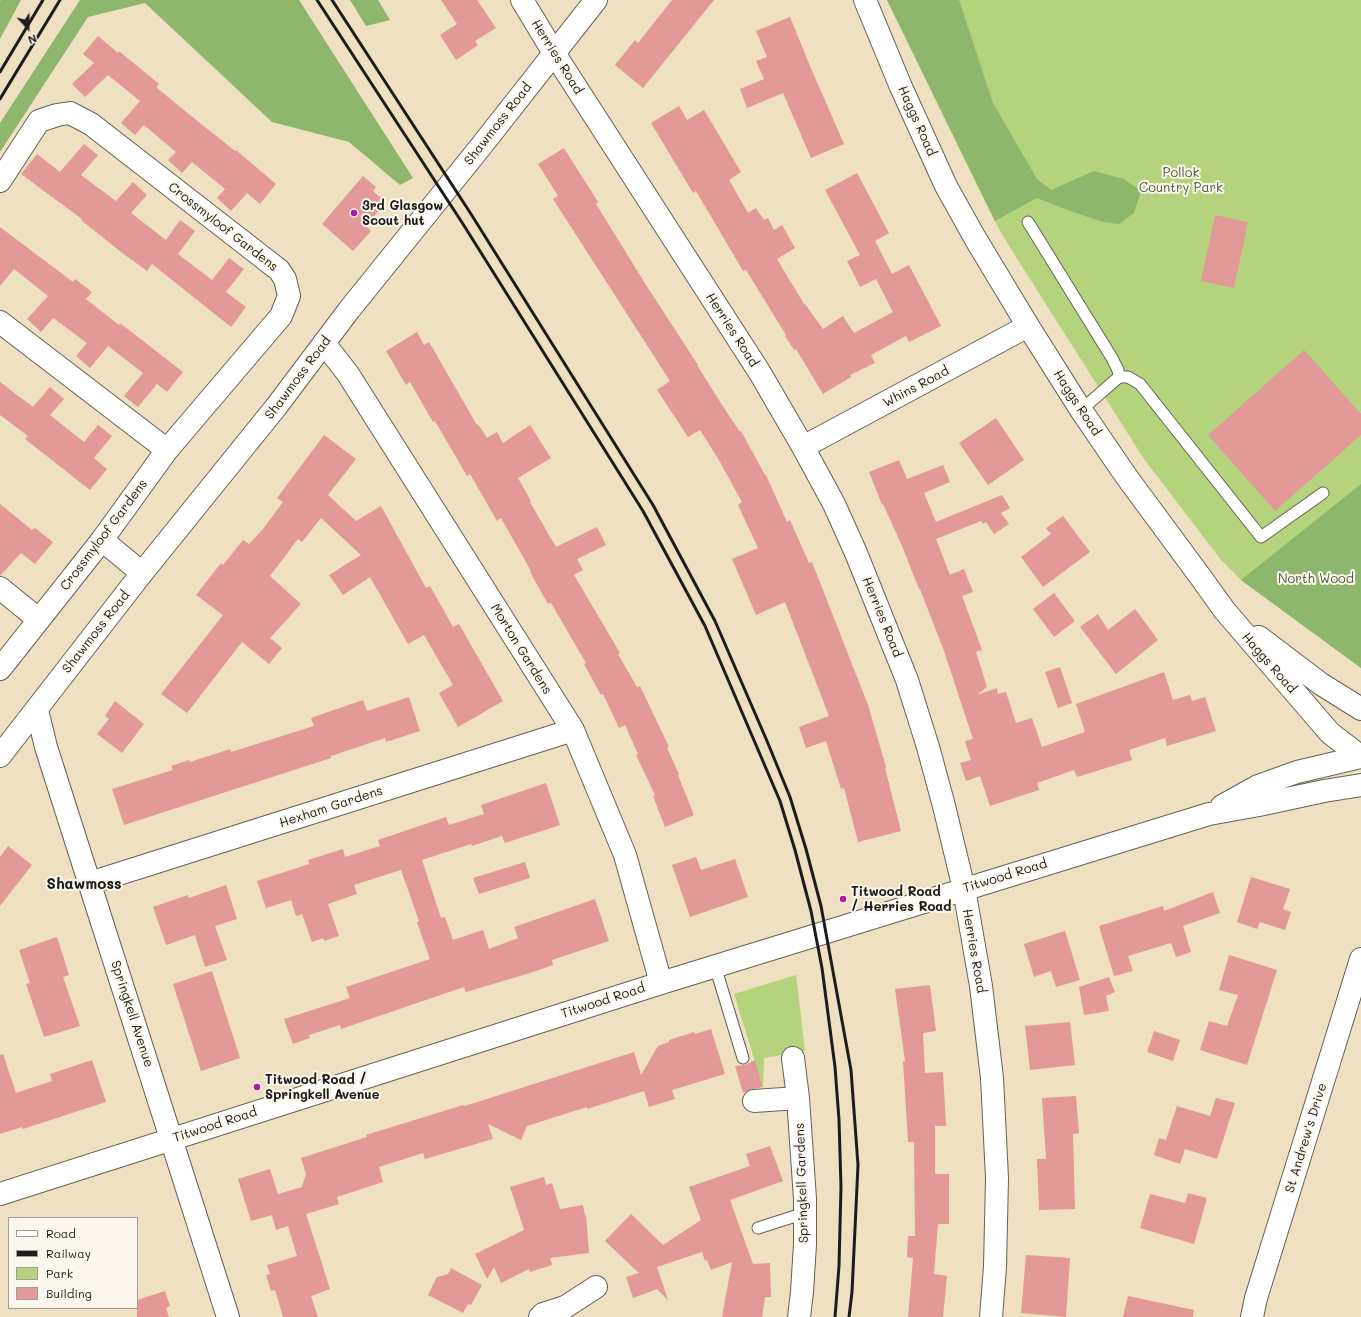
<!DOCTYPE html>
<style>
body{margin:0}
#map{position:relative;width:1361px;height:1317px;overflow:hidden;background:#eee0c0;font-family:Mali,sans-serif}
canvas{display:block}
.legend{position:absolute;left:8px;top:1217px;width:130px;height:92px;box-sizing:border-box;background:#fbf7ec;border:1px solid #a29f99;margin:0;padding:5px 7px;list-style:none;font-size:12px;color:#1c1c1c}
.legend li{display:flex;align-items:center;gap:8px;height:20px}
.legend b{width:20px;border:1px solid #a29f99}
.north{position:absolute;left:8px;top:8px;width:40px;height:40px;-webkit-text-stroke:3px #fbf7ec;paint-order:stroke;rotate:159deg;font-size:11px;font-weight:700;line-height:16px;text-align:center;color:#1c1c1c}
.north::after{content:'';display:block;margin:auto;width:14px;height:18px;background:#1c1c1c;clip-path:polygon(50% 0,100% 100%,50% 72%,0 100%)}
</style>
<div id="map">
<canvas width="1361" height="1317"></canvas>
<ul class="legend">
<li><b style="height:5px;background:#fff"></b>Road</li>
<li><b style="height:5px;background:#1c1c1c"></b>Railway</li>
<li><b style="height:11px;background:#b3d47c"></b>Park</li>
<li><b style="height:11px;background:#e39998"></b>Building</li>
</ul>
<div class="north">N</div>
</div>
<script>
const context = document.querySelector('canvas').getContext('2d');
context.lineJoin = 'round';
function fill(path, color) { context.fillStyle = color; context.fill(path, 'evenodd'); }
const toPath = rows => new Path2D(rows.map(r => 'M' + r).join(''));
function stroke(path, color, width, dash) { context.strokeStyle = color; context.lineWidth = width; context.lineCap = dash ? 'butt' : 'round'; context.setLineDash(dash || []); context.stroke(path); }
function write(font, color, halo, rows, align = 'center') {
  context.font = font + ' Mali,sans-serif'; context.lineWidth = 4; context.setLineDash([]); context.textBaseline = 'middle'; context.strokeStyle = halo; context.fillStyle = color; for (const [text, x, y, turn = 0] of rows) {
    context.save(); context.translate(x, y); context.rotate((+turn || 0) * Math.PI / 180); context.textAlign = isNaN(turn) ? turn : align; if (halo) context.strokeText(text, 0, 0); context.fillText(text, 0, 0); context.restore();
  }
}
fill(toPath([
 [887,0,1361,0,1361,668,1241,580,1221,560,1144,459,1011,249,995,222],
 [796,975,805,1051,764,1058,763,1087,734,994]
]), '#b3d47c');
fill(toPath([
 [1,0,21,0,0,39,0,1],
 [80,0,299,0,413,178,400,185,349,142,272,122,145,3,88,17,0,152,0,123],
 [350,0,378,0,390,20,366,26],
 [887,0,959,0,993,103,1037,179,1051,190,1094,171,1124,179,1141,191,1134,213,1119,224,1103,222,1073,212,1037,198,995,221],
 [1361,484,1361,668,1241,580]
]), '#8eb66c');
fill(toPath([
 [441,0,477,0,496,28,475,41,478,45,456,60,440,35,457,24],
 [672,0,714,0,643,88,615,65,635,40,638,43],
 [790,17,810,66,844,144,811,158,783,93,747,108,740,89,764,79,756,61,767,57,756,31],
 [98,36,118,53,119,51,159,84,156,87,180,107,235,151,236,150,276,184,260,204,247,193,231,211,217,198,225,189,192,162,182,173,168,160,176,152,144,125,135,135,121,123,140,101,108,75,85,97,72,84,94,63,83,54],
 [679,106,687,120,704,110,741,172,729,180,748,213,756,208,764,220,768,218,774,230,782,225,795,248,777,259,804,304,805,304,823,329,843,316,854,333,893,312,876,279,860,287,847,261,860,255,825,190,857,173,889,233,875,241,892,274,909,265,941,326,909,342,906,336,871,355,875,363,850,375,851,377,823,394,796,349,794,350,785,336,786,335,746,270,743,271,696,191,693,193,651,123],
 [84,144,98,155,81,175,116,201,133,182,147,195,131,213,166,240,180,220,195,231,178,254,212,280,229,258,244,269,226,292,246,307,231,327,152,264,147,271,121,252,81,220,82,219,21,174,37,154,60,172],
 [564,148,598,202,596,204,646,285,698,365,697,365,722,405,740,432,741,431,765,475,766,475,787,522,790,520,809,563,812,562,868,705,886,767,885,768,901,831,858,842,844,788,841,789,826,741,806,748,799,727,829,716,785,602,756,615,732,559,758,548,738,505,742,502,720,462,700,430,688,437,657,390,670,381,553,199,558,196,538,164],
 [363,176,376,187,373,191,386,202,366,226,371,231,353,251,322,224],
 [1215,215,1248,222,1234,288,1201,281],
 [0,227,73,282,75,279,92,292,86,299,119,325,120,323,183,372,167,392,157,384,138,407,124,396,143,373,108,346,90,368,76,356,87,343,53,318,41,332,27,319,48,296,14,269,0,286],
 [417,332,424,345,429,342,477,425,478,424,487,438,497,432,503,443,530,425,551,458,518,478,531,501,530,502,556,547,597,527,606,545,577,559,583,570,574,575,620,653,618,654,637,687,640,686,669,747,667,748,679,774,678,775,694,815,665,827,653,796,655,795,636,755,638,754,625,725,619,728,603,694,601,695,584,664,586,663,551,603,548,604,530,572,531,571,501,518,497,521,470,474,467,476,435,421,433,422,410,382,406,385,386,351],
 [1304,350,1361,414,1361,435,1275,511,1208,435],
 [0,382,33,407,50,387,64,399,50,415,84,442,98,425,112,436,94,458,107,469,90,490,25,439,28,436,0,415],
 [996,418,1024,460,988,485,959,443],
 [324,435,356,459,328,495,356,521,381,506,426,588,430,586,453,627,459,624,503,701,458,727,439,693,453,685,424,635,408,644,370,577,343,595,329,575,361,555,321,518,302,542,298,539,270,576,301,604,270,638,282,648,269,664,242,642,187,713,161,694,223,615,196,595,221,563,223,565,243,540,249,544,263,529,283,502,277,498],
 [899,460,907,479,943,465,950,482,924,493,936,522,1002,495,1010,508,1001,513,1009,524,994,534,986,522,983,524,981,521,936,539,950,575,964,569,973,592,962,596,982,650,976,652,987,687,977,695,997,688,998,694,1006,692,1016,723,1032,718,1042,747,1085,732,1076,704,1164,672,1173,700,1190,695,1192,701,1205,697,1216,731,1167,746,1165,738,1129,750,1132,760,1077,777,1074,770,1037,783,1039,790,990,806,980,776,966,781,960,763,971,760,965,741,973,739,944,651,920,589,919,589,902,546,883,504,882,505,869,472],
 [0,504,32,530,35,528,53,542,35,564,21,553,0,576],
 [1063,516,1090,552,1043,587,1021,557,1051,534,1046,528],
 [1054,593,1075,621,1054,637,1033,609],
 [1135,609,1158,640,1116,674,1080,627,1098,614,1108,630],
 [1060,667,1072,703,1058,708,1045,672],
 [409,697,420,731,386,742,385,738,331,756,331,758,124,825,112,789,173,770,171,766,189,760,190,762,230,749,231,752,314,726,311,718,363,700,367,711],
 [115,701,144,724,122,753,97,734,109,719,105,716],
 [546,783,560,825,505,843,502,836,472,846,471,844,422,860,441,918,445,917,453,940,483,930,489,949,518,938,514,927,595,899,609,941,552,960,553,965,530,973,466,992,464,987,341,1029,340,1025,309,1035,310,1038,293,1044,284,1019,350,998,346,987,430,959,417,922,419,921,401,870,354,885,357,894,328,904,339,936,324,941,323,938,312,942,302,914,296,916,291,900,266,908,257,881,309,864,308,860,343,849,345,857,380,846,378,840,446,817,449,825,484,814,481,805],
 [8,846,32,865,0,906,0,857],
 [696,857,701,870,735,859,748,897,690,917,672,865],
 [525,862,530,878,479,894,473,878],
 [1251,877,1290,889,1283,909,1291,912,1285,930,1260,922,1257,929,1237,922],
 [226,885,237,919,215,926,227,960,205,967,195,935,166,945,153,907,188,895,189,898],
 [1213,892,1220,913,1183,926,1191,952,1176,957,1171,943,1128,956,1133,971,1114,976,1099,926,1163,906,1164,911],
 [1065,931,1080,980,1056,987,1051,971,1034,977,1024,944],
 [57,937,69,975,63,977,80,1026,44,1037,26,984,30,983,19,950],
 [1229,955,1277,970,1247,1065,1200,1050,1209,1021,1227,1026,1238,995,1219,990],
 [212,971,240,1058,201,1071,173,984],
 [1109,977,1115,992,1106,996,1109,1011,1084,1015,1079,987],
 [930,985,936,1031,923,1033,925,1073,943,1072,946,1126,935,1126,935,1174,949,1174,949,1224,938,1224,934,1274,947,1276,943,1317,908,1317,913,1258,907,1257,908,1236,915,1236,914,1142,908,1142,903,1061,905,1061,895,989],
 [1070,1022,1075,1065,1030,1070,1025,1026],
 [711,1029,725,1074,672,1090,675,1099,649,1107,644,1091,587,1109,587,1107,527,1126,521,1140,488,1124,493,1139,425,1159,423,1153,379,1167,383,1182,337,1197,339,1204,306,1214,330,1289,311,1296,318,1317,283,1317,275,1290,271,1291,266,1275,270,1274,267,1265,297,1256,288,1226,276,1230,272,1215,251,1221,238,1179,270,1169,278,1194,302,1187,306,1174,301,1158,367,1137,366,1135,463,1105,464,1106,468,1105,634,1052,641,1075,658,1046,669,1042,669,1040,694,1032,695,1034],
 [1154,1031,1180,1040,1173,1061,1147,1052],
 [3,1054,16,1093,52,1081,50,1074,92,1060,106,1102,23,1129,22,1127,0,1134,0,1055],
 [755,1060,763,1087,753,1089,743,1093,735,1066,745,1065],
 [1076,1096,1079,1133,1073,1134,1075,1209,1039,1210,1037,1159,1046,1159,1042,1098],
 [1216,1098,1235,1103,1217,1159,1185,1149,1180,1164,1154,1155,1159,1138,1166,1140,1177,1106,1210,1116],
 [770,1146,783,1181,730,1200,753,1264,770,1263,771,1297,765,1297,762,1317,722,1317,732,1262,711,1270,707,1260,705,1261,702,1252,657,1267,668,1300,657,1289,633,1298,626,1277,639,1273,605,1241,631,1214,663,1245,701,1220,689,1187,750,1166,746,1154],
 [544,1177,546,1185,552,1183,560,1209,583,1205,585,1216,586,1215,589,1253,550,1258,552,1265,530,1272,529,1269,501,1283,494,1267,487,1279,475,1254,524,1230,510,1187],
 [1188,1193,1207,1198,1194,1244,1140,1228,1150,1194,1185,1203],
 [1026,1255,1070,1258,1066,1317,1021,1313],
 [451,1268,482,1285,471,1305,468,1304,463,1313,428,1295,437,1277,448,1274],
 [165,1291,170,1306,166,1308,169,1317,137,1317,137,1300],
 [1128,1296,1194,1310,1193,1317,1123,1317]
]), '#e39998');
const lane = toPath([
 [1028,222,1112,358,1118,370,1119,377,1128,377,1140,384,1261,537,1323,493],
 [1081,410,1119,377],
 [715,966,743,1058],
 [758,1228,805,1213]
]);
const street = toPath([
 [522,0,554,53,760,373,803,447,834,504,856,553,907,680,928,747,944,806,964,889,981,986,992,1078,997,1178,995,1267,991,1317],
 [0,181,39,121,57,115,70,113,91,124,279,270,285,279,289,296,281,316,167,450,102,540,0,669],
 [0,322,167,450],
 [324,343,348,374,573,730,625,855,661,983],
 [803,447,1028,326],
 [102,540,142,573],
 [0,588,38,619],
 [37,710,46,747,228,1317],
 [90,883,573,730],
 [793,1058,798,1098,805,1199,805,1244,802,1292,799,1317],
 [754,1101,798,1098],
 [540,1317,543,1314,565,1307,596,1287]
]);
const secondary = toPath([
 [865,0,901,87,946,186,975,238,1028,326,1081,410,1126,476,1202,579,1225,611,1330,733,1361,757],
 [1259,637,1321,684,1361,709],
 [0,756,142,573,276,407,349,310,482,145,596,0],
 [1222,806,1258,786,1297,772,1361,757],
 [0,1194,661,983,1209,814,1259,805,1324,791,1361,785],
 [1252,1317,1256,1298,1361,959]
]);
stroke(lane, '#666155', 13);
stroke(street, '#666155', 24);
stroke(secondary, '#666155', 24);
stroke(lane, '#fff', 11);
stroke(street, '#fff', 22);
stroke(secondary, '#fff', 22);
stroke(toPath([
 [317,0,463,224,643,511,705,626,780,801,795,850,811,911,822,968,835,1067,839,1120,841,1187,839,1266,835,1317],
 [332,0,471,214,653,505,715,621,767,741,790,797,806,849,821,906,851,1070,858,1165,852,1292,849,1317],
 [0,72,43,0],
 [0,99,60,0]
]), '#1c1c1c', 3);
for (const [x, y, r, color] of [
 [354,213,4,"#b5179e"],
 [843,899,4,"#b5179e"],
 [257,1087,4,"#b5179e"]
]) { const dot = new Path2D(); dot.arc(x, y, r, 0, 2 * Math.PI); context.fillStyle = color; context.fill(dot); stroke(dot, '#fbf7ec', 1.5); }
write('13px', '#1c1c1c', '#fbf7ec', [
 ["Herries Road",557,57,58],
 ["Haggs Road",917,121,66],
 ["Shawmoss Road",498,124,-52],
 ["Crossmyloof Gardens",223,227,38],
 ["Herries Road",732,330,57],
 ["Shawmoss Road",298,378,-53],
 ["Whins Road",916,387,-28],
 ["Haggs Road",1077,403,57],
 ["Crossmyloof Gardens",104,535,-53],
 ["Herries Road",882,617,68],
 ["Shawmoss Road",96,632,-52],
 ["Morton Gardens",521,649,58],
 ["Haggs Road",1269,663,49],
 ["Hexham Gardens",331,807,-18],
 ["Titwood Road",1005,876,-17],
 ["Herries Road",974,951,80],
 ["Titwood Road",603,1001,-18],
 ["Springkell Avenue",132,1014,72],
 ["Titwood Road",215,1125,-18],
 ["St Andrew's Drive",1306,1138,-73],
 ["Springkell Gardens",802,1183,-92]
]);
write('13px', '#515c3e', '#fbf7ec', [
 ["Pollok",1181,173],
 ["Country Park",1181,188],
 ["North Wood",1316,579]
]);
write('bold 13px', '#1c1c1c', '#fbf7ec', [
 ["3rd Glasgow",362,206],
 ["Scout hut",362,221],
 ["Titwood Road",851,892],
 ["/ Herries Road",851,907],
 ["Titwood Road /",265,1080],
 ["Springkell Avenue",265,1095]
], 'left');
write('bold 15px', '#1c1c1c', '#fbf7ec', [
 ["Shawmoss",84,884]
]);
</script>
